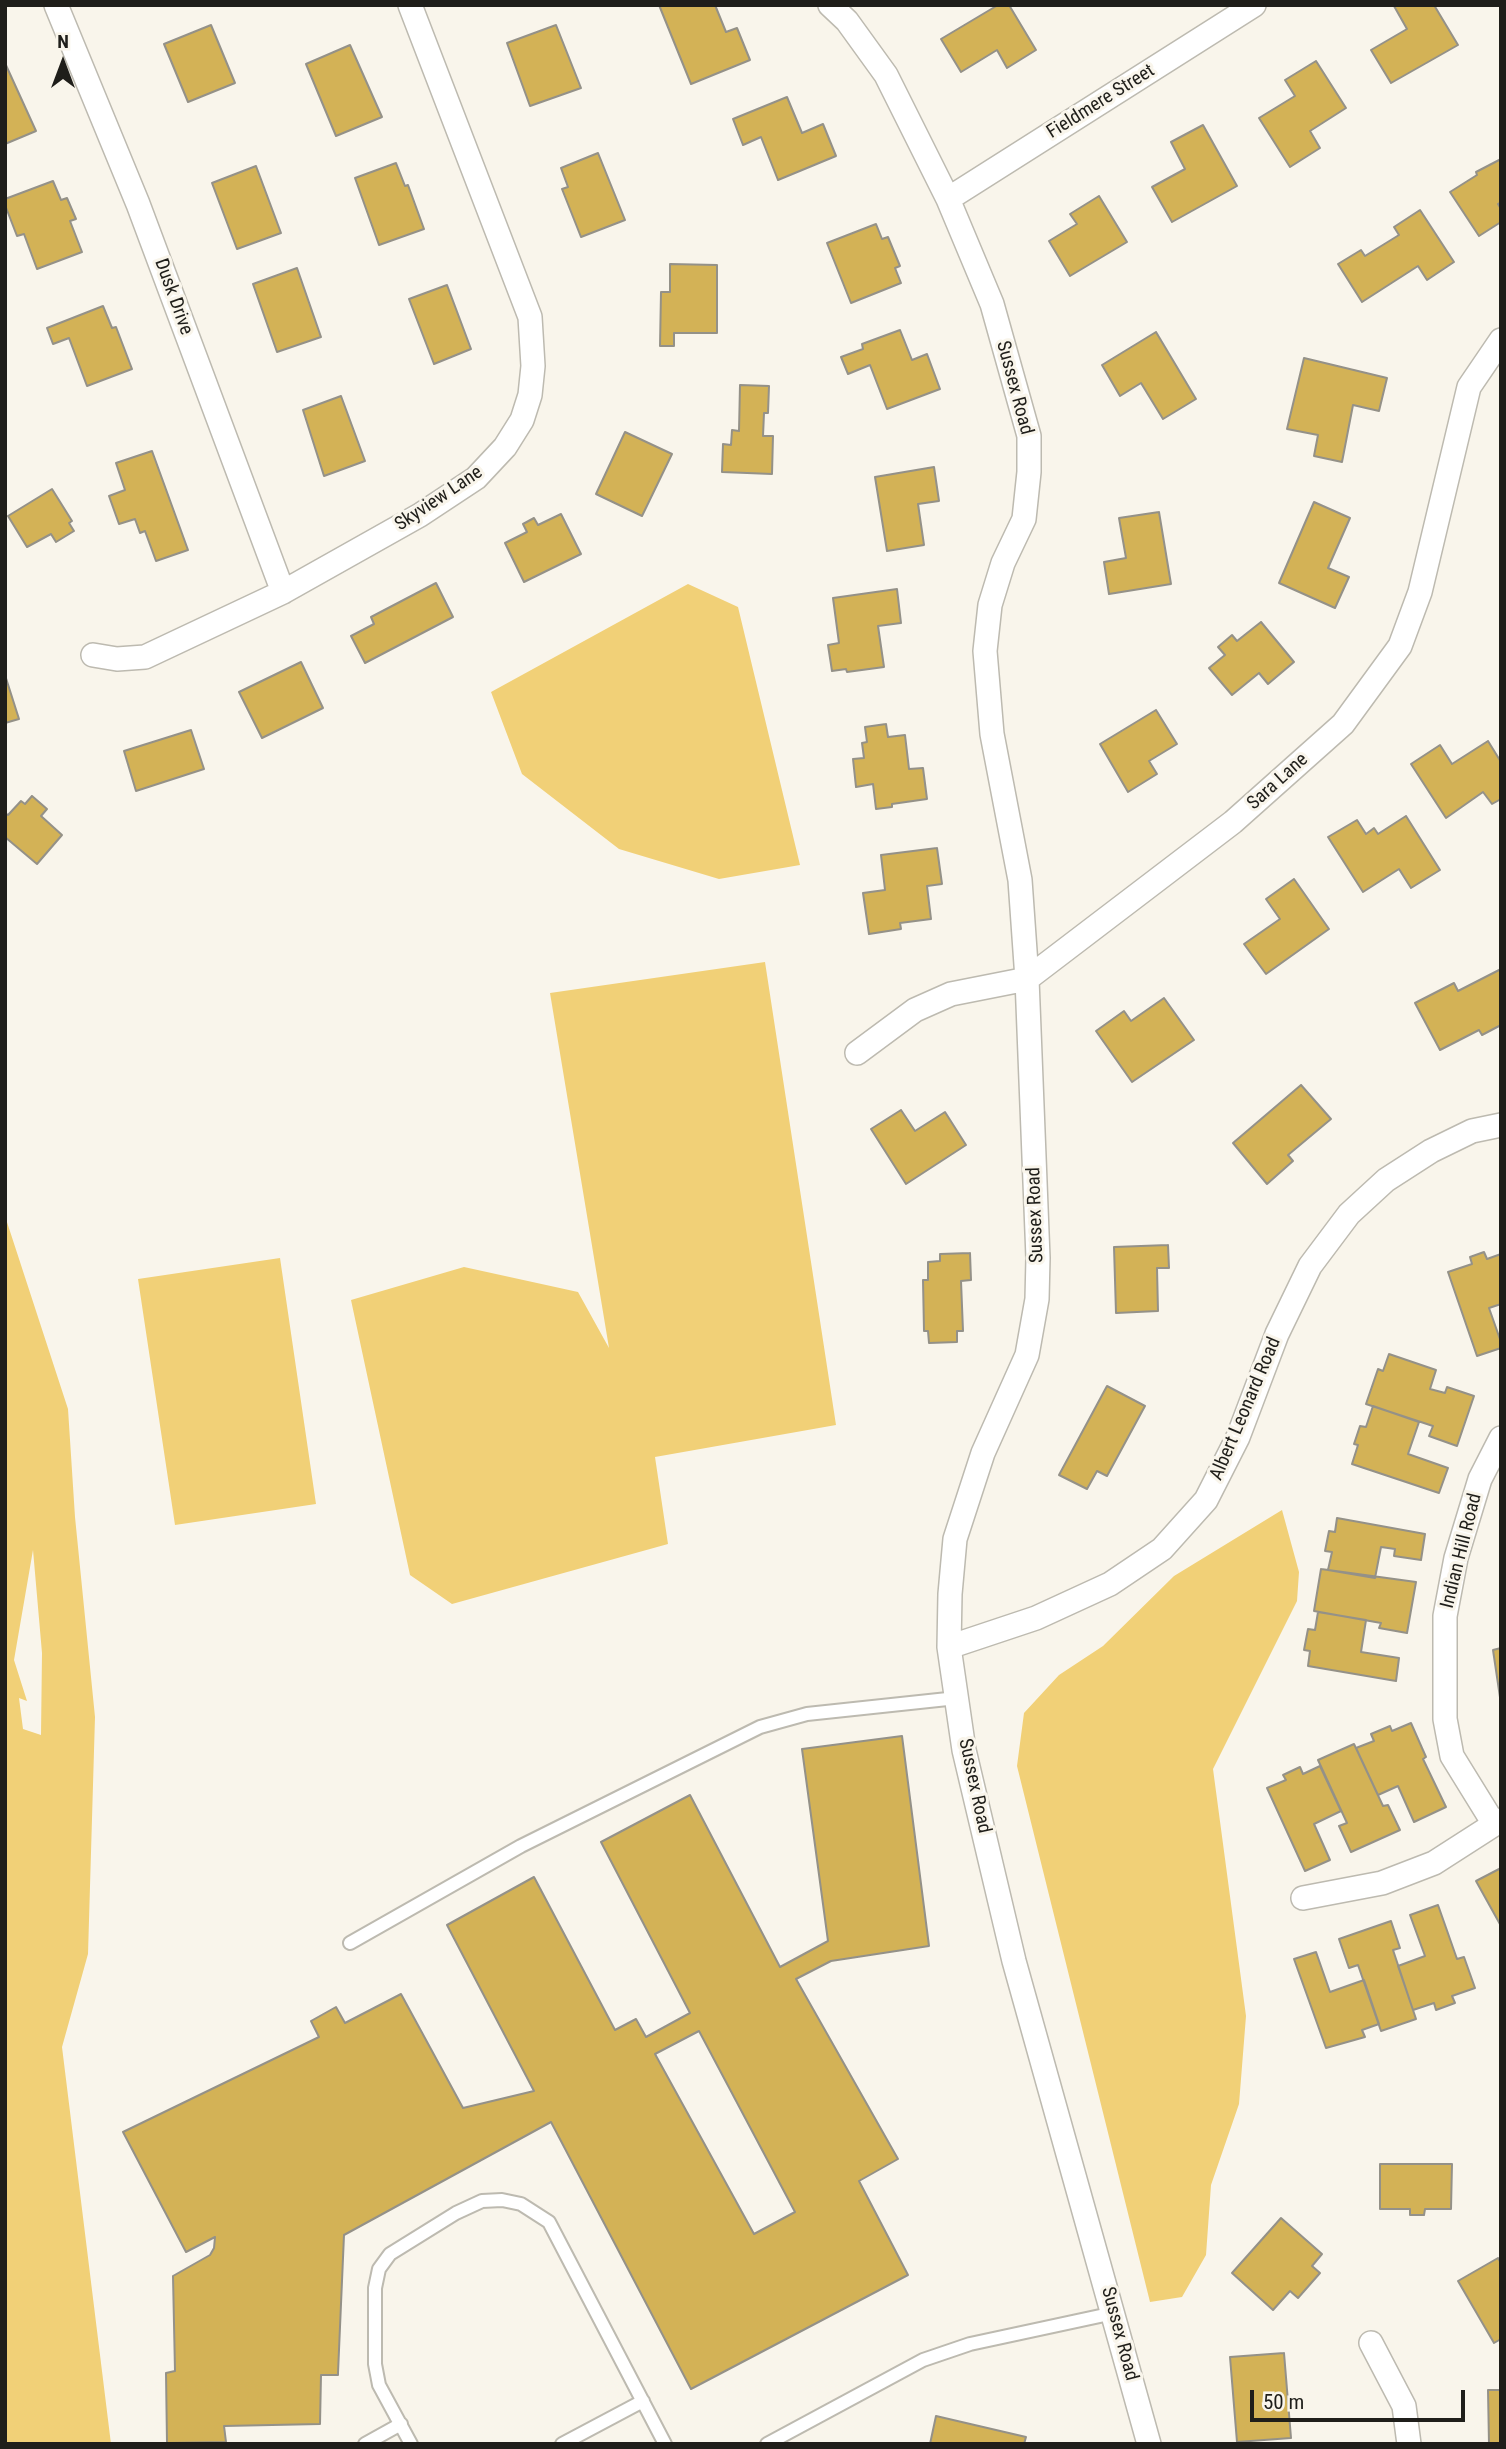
<!DOCTYPE html>
<style>
body{margin:0}
#map{position:relative;width:1506px;height:2449px;overflow:hidden;background:#f9f5eb;font-family:"Roboto Condensed",sans-serif}
canvas{display:block}
.frame{position:absolute;inset:0;border:7px solid #1f1e1a;pointer-events:none}
.north{position:absolute;left:28px;top:28px;width:70px;height:70px;-webkit-text-stroke:5px #f9f5eb;paint-order:stroke;rotate:0deg;font-size:19px;font-weight:700;line-height:28px;text-align:center;color:#1f1e1a}
.north::after{content:'';display:block;margin:auto;width:24px;height:32px;background:#1f1e1a;clip-path:polygon(50% 0,100% 100%,50% 72%,0 100%)}
.scale{position:absolute;left:1250px;top:2390px;width:215px;height:32px;box-sizing:border-box;border:4px solid #1f1e1a;border-top:0;padding-left:9px;font-size:21px;line-height:24px;white-space:nowrap;color:#1f1e1a;-webkit-text-stroke:5px #f9f5eb;paint-order:stroke}
</style>
<div id="map">
<canvas width="1506" height="2449"></canvas>
<div class="frame"></div>
<div class="north">N</div>
<div class="scale">50 m</div>
</div>
<script>
const context = document.querySelector('canvas').getContext('2d');
context.lineJoin = 'round';
function fill(path, color) { context.fillStyle = color; context.fill(path, 'evenodd'); }
const toPath = rows => new Path2D(rows.map(r => 'M' + r).join(''));
function stroke(path, color, width, dash) { context.strokeStyle = color; context.lineWidth = width; context.lineCap = dash ? 'butt' : 'round'; context.setLineDash(dash || []); context.stroke(path); }
function write(font, color, halo, rows, align = 'center') {
  context.font = font + ' "Roboto Condensed",sans-serif'; context.lineWidth = 6; context.setLineDash([]); context.textBaseline = 'middle'; context.strokeStyle = halo; context.fillStyle = color; for (const [text, x, y, turn = 0] of rows) {
    context.save(); context.translate(x, y); context.rotate((+turn || 0) * Math.PI / 180); context.textAlign = isNaN(turn) ? turn : align; if (halo) context.strokeText(text, 0, 0); context.fillText(text, 0, 0); context.restore();
  }
}
fill(toPath([
 [688,584,738,607,800,865,719,879,619,849,522,774,491,692],
 [765,962,836,1425,655,1457,668,1544,452,1604,410,1575,351,1300,464,1267,578,1292,609,1348,550,993],
 [5,1216,68,1409,75,1517,95,1717,88,1954,62,2047,111,2444,5,2444],
 [33,1550,42,1653,41,1735,23,1729,19,1698,27,1701,14,1660],
 [280,1258,316,1504,175,1525,138,1279],
 [1282,1510,1299,1572,1297,1601,1213,1769,1246,2016,1239,2104,1211,2185,1206,2255,1182,2297,1150,2302,1017,1766,1024,1713,1059,1675,1103,1646,1174,1576]
]), '#f1d077');
const building = toPath([
 [659,5,715,5,726,32,737,28,750,60,691,84,659,5],
 [998,5,1009,5,1036,50,1007,68,997,50,961,72,941,39,998,5],
 [1434,5,1458,45,1391,83,1371,50,1407,29,1394,6,1434,5],
 [211,25,235,83,188,102,164,44,211,25],
 [556,25,581,88,530,106,507,43,556,25],
 [350,45,382,117,336,136,306,64,350,45],
 [1316,61,1346,108,1310,131,1320,148,1290,167,1259,118,1295,96,1285,80,1316,61],
 [5,63,36,131,5,144,5,63],
 [787,97,802,133,823,124,836,156,778,180,761,137,743,145,733,119,787,97],
 [1203,125,1237,186,1172,222,1152,187,1185,169,1171,142,1203,125],
 [598,153,625,220,581,237,562,189,568,187,561,168,598,153],
 [1501,159,1501,202,1498,204,1501,209,1501,222,1479,236,1450,192,1477,175,1476,172,1501,159],
 [396,163,405,186,408,185,424,229,379,245,355,178,396,163],
 [256,166,281,233,237,249,212,183,256,166],
 [53,181,61,200,67,198,76,219,70,221,82,252,37,269,24,234,17,236,5,205,5,199,53,181],
 [1099,196,1127,242,1070,276,1049,241,1077,224,1070,214,1099,196],
 [1420,210,1454,262,1427,280,1418,266,1362,302,1338,264,1361,250,1365,256,1399,235,1394,227,1420,210],
 [876,224,882,239,888,237,900,266,895,268,901,283,851,303,827,243,876,224],
 [670,264,717,265,717,333,674,333,674,346,660,346,661,292,670,292,670,264],
 [297,268,321,337,277,352,253,284,297,268],
 [447,285,471,349,434,364,409,299,447,285],
 [103,306,112,328,116,327,132,369,87,386,69,338,53,344,47,328,103,306],
 [900,330,912,360,927,354,940,389,887,409,870,365,848,374,841,357,863,349,862,344,900,330],
 [1156,332,1196,399,1163,419,1141,383,1120,396,1102,365,1156,332],
 [1304,358,1387,378,1379,411,1353,405,1342,462,1314,456,1318,435,1287,429,1304,358],
 [740,385,769,386,768,413,764,413,763,436,773,436,772,474,722,472,723,444,731,445,732,430,739,431,740,385],
 [341,396,365,461,324,476,303,410,341,396],
 [625,432,672,454,642,516,596,494,625,432],
 [152,451,188,550,156,561,145,531,140,533,135,519,119,524,109,496,125,490,116,463,152,451],
 [934,467,939,501,918,504,924,545,887,551,875,477,934,467],
 [52,489,72,521,69,523,74,531,56,542,51,534,27,547,8,516,52,489],
 [1314,502,1350,518,1328,568,1349,577,1335,608,1279,583,1314,502],
 [1159,512,1171,584,1109,594,1104,562,1126,558,1119,518,1159,512],
 [561,514,581,554,524,582,505,543,527,532,523,524,534,518,538,525,561,514],
 [436,583,453,617,365,663,351,636,374,624,371,617,436,583],
 [897,589,901,623,878,626,884,667,847,672,846,669,832,671,828,645,839,643,833,598,897,589],
 [1261,622,1294,662,1268,684,1259,673,1232,695,1209,668,1225,655,1218,647,1232,635,1237,641,1261,622],
 [301,662,323,708,262,738,239,692,301,662],
 [5,675,19,719,5,723,5,675],
 [1156,710,1177,744,1149,761,1157,774,1128,792,1100,744,1156,710],
 [886,724,888,737,905,735,909,769,923,768,927,799,892,804,892,807,876,809,873,784,856,787,853,759,864,758,862,743,867,742,865,727,886,724],
 [191,730,204,769,136,791,124,751,191,730],
 [1488,741,1501,762,1501,799,1492,804,1483,792,1446,818,1411,764,1440,745,1452,764,1488,741],
 [32,796,47,809,41,816,62,835,37,864,5,837,5,813,8,815,21,801,25,804,32,796],
 [1406,816,1440,870,1411,888,1399,869,1363,892,1328,837,1357,820,1366,834,1374,828,1378,834,1406,816],
 [937,848,942,884,927,886,931,919,900,923,901,929,869,934,863,893,885,890,881,855,937,848],
 [1294,879,1329,929,1266,974,1244,944,1280,919,1266,899,1294,879],
 [1501,969,1501,1025,1482,1035,1479,1030,1440,1050,1415,1003,1454,983,1458,991,1501,969],
 [1164,998,1194,1040,1132,1082,1096,1031,1124,1011,1131,1021,1164,998],
 [1301,1085,1331,1119,1288,1155,1293,1161,1267,1184,1233,1143,1301,1085],
 [901,1110,915,1131,945,1112,966,1145,906,1184,871,1129,901,1110],
 [1168,1245,1169,1268,1157,1268,1158,1311,1116,1313,1114,1247,1168,1245],
 [1484,1252,1487,1259,1501,1254,1501,1304,1489,1308,1501,1342,1501,1348,1477,1356,1448,1272,1472,1264,1470,1257,1484,1252],
 [970,1253,971,1280,961,1281,963,1331,957,1331,957,1342,929,1343,928,1331,924,1331,923,1280,928,1280,928,1262,940,1261,940,1254,970,1253],
 [1389,1354,1436,1370,1430,1389,1445,1393,1447,1387,1474,1396,1457,1446,1429,1436,1433,1426,1366,1404,1378,1369,1383,1371,1389,1354],
 [1107,1386,1145,1406,1107,1476,1097,1471,1087,1489,1059,1475,1107,1386],
 [1373,1406,1419,1422,1408,1454,1448,1468,1439,1493,1352,1464,1358,1445,1354,1444,1360,1426,1366,1427,1373,1406],
 [1337,1518,1425,1534,1421,1560,1394,1556,1395,1549,1381,1547,1375,1578,1328,1570,1332,1552,1325,1551,1329,1531,1335,1532,1337,1518],
 [1321,1569,1416,1582,1407,1633,1379,1628,1381,1623,1314,1611,1321,1569],
 [1318,1612,1366,1620,1361,1652,1399,1658,1396,1681,1308,1666,1310,1651,1304,1650,1308,1629,1315,1630,1318,1612],
 [1501,1648,1501,1704,1493,1650,1501,1648],
 [1411,1723,1426,1757,1423,1759,1446,1807,1414,1822,1398,1786,1378,1795,1356,1748,1374,1741,1371,1734,1390,1726,1392,1731,1411,1723],
 [902,1736,929,1946,831,1961,796,1979,898,2159,859,2181,908,2275,691,2389,551,2122,344,2235,338,2373,338,2375,321,2375,320,2424,224,2426,226,2442,167,2443,166,2373,175,2371,173,2276,210,2255,214,2248,215,2237,186,2252,123,2132,319,2037,311,2021,336,2007,345,2023,401,1994,463,2108,534,2091,447,1925,534,1877,615,2030,636,2019,646,2037,690,2013,601,1842,690,1795,780,1967,828,1941,802,1749,902,1736],
 [699,2031,795,2212,754,2234,655,2054,699,2031],
 [1354,1744,1383,1806,1388,1805,1400,1830,1351,1852,1339,1826,1347,1823,1318,1760,1354,1744],
 [1320,1766,1341,1811,1314,1824,1330,1860,1305,1871,1267,1788,1286,1780,1283,1775,1300,1767,1303,1774,1320,1766],
 [1501,1868,1501,1926,1476,1881,1501,1868],
 [1438,1905,1457,1959,1464,1957,1475,1988,1452,1996,1455,2003,1436,2010,1434,2003,1413,2010,1398,1966,1425,1956,1410,1915,1438,1905],
 [1391,1921,1400,1948,1393,1950,1416,2019,1381,2031,1358,1965,1349,1968,1339,1939,1391,1921],
 [1316,1952,1330,1992,1364,1980,1379,2024,1362,2030,1365,2037,1326,2048,1294,1959,1316,1952],
 [1380,2164,1452,2164,1451,2209,1425,2209,1424,2215,1410,2215,1410,2209,1380,2209,1380,2164],
 [1281,2218,1322,2254,1312,2266,1320,2273,1298,2298,1290,2291,1273,2310,1232,2273,1281,2218],
 [1498,2258,1501,2263,1501,2339,1494,2343,1458,2281,1498,2258],
 [1284,2353,1291,2438,1237,2442,1230,2357,1284,2353],
 [1488,2390,1501,2390,1501,2444,1489,2444,1488,2390],
 [936,2416,1026,2437,1024,2444,930,2444,936,2416]
]);
fill(building, '#d3b256');
stroke(building, '#949188', 2);
const lane = toPath([
 [350,1943,521,1846,760,1727,807,1714,957,1698],
 [365,2444,401,2424],
 [411,2444,379,2385,375,2364,375,2288,379,2269,390,2254,456,2213,482,2201,502,2200,521,2204,549,2222,665,2444],
 [562,2444,643,2401],
 [767,2444,923,2360,970,2344,1114,2313]
]);
const street = toPath([
 [56,5,138,204,283,592],
 [830,5,847,21,886,75,948,199,992,304,1029,436,1029,472,1024,519,1003,563,990,605,985,651,992,734,1020,880,1027,979,1038,1258,1037,1299,1027,1355,983,1453,955,1539,950,1594,949,1647,964,1750,1014,1961,1149,2444],
 [948,199,1254,5],
 [93,655,117,659,145,657,283,592,420,515,476,478,505,447,522,420,530,395,533,366,530,317,410,5],
 [857,1053,915,1010,951,994,1027,979,1233,822,1343,724,1400,646,1420,592,1469,387,1501,340],
 [949,1647,1036,1618,1110,1584,1162,1549,1206,1500,1238,1437,1277,1334,1310,1266,1349,1214,1386,1180,1431,1151,1472,1131,1501,1125],
 [1494,1824,1452,1756,1445,1719,1445,1616,1456,1558,1480,1479,1501,1438],
 [1303,1898,1382,1883,1434,1863,1501,1820],
 [1371,2343,1404,2406,1409,2444]
]);
stroke(lane, '#bdbab0', 16);
stroke(street, '#bdbab0', 26);
stroke(lane, '#fff', 12);
stroke(street, '#fff', 23);
write('19px', '#1f1e1a', '#f9f5eb', [
 ["Fieldmere Street",1101,102,-32],
 ["Dusk Drive",173,297,70],
 ["Sussex Road",1014,388,75],
 ["Skyview Lane",439,499,-34],
 ["Sara Lane",1278,782,-42],
 ["Sussex Road",1036,1215,-92],
 ["Albert Leonard Road",1246,1409,-67],
 ["Indian Hill Road",1462,1551,-76],
 ["Sussex Road",974,1786,78],
 ["Sussex Road",1119,2334,75]
]);
</script>
